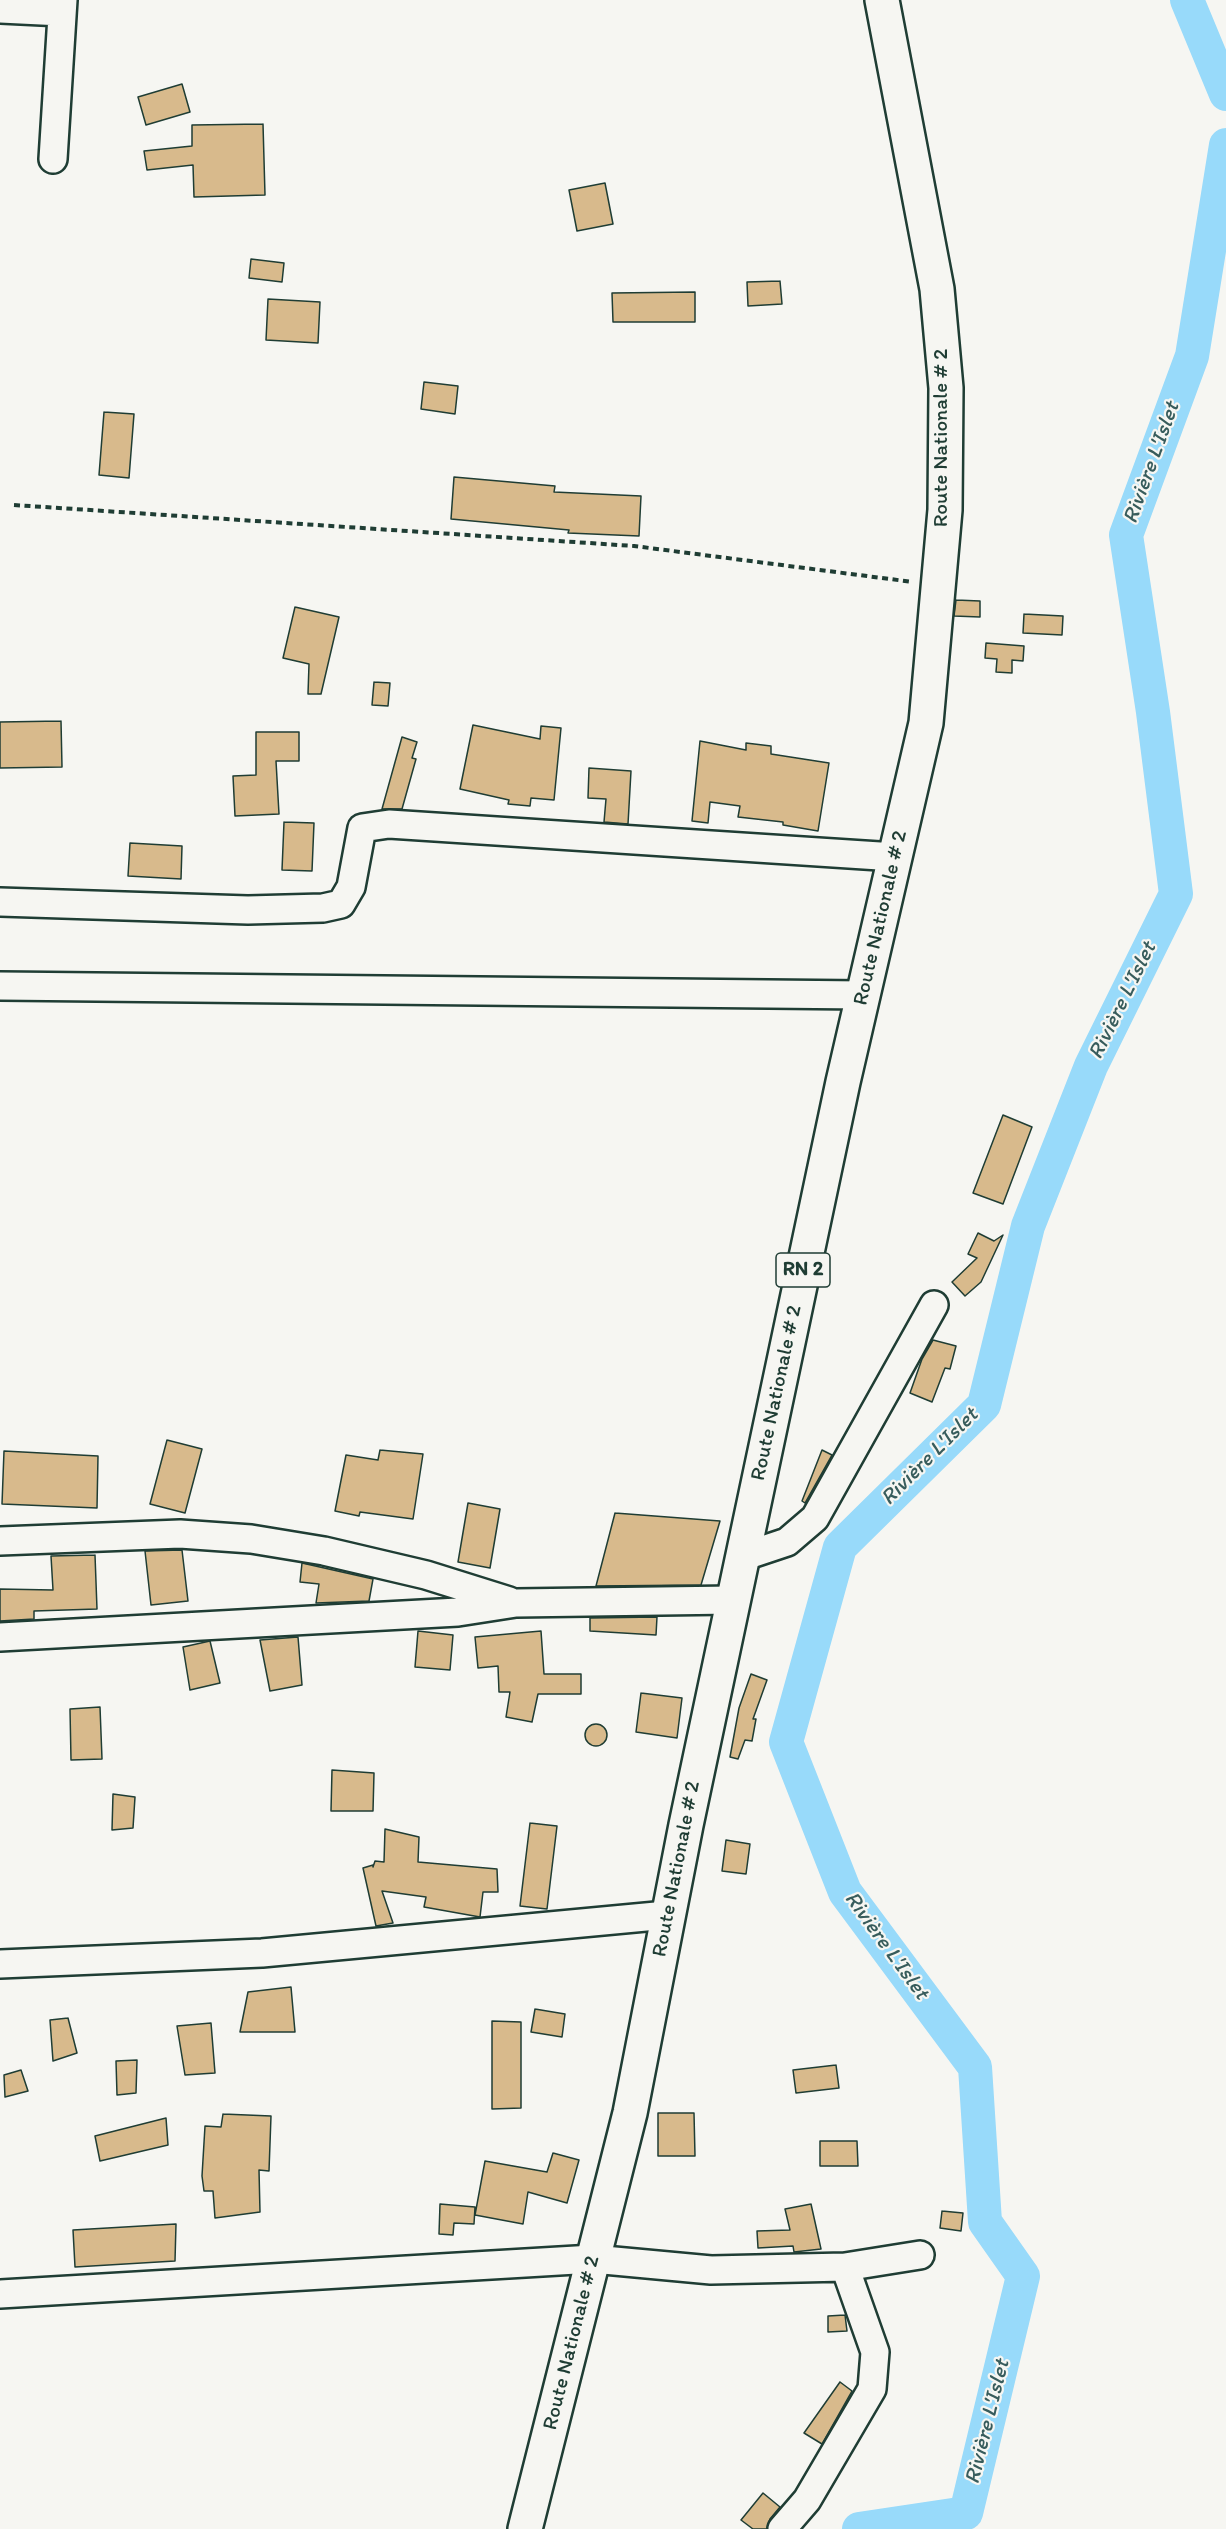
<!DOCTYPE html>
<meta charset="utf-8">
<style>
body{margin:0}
canvas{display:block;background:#f6f6f2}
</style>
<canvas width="1226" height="2529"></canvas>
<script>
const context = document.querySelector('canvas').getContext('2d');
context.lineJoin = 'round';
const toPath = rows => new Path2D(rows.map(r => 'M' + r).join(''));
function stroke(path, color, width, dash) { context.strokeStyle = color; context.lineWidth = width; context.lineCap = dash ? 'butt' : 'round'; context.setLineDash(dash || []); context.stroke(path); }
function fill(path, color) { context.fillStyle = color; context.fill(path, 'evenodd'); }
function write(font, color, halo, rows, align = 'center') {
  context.font = font + ' Itim,sans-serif'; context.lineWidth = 4.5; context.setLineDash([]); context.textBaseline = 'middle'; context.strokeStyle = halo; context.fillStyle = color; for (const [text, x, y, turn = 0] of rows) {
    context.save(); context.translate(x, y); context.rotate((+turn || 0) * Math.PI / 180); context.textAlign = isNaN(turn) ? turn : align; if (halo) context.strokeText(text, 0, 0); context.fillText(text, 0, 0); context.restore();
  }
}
stroke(toPath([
 [1187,0,1226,94],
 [859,2529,966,2513,1023,2276,985,2222,975,2067,845,1892,786,1742,840,1547,984,1405,1028,1226,1091,1066,1176,894,1153,712,1126,535,1192,356,1226,145]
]), '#98dafa', 34);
const building = toPath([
 [182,84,190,112,146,125,138,97,182,84],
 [263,124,265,195,194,197,193,165,147,170,144,151,192,146,192,125,263,124],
 [605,183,613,224,577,231,569,190,605,183],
 [251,259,284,263,282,282,249,278,251,259],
 [780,281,782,304,748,306,747,282,780,281],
 [695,292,695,322,613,322,612,293,695,292],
 [268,299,320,302,318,343,266,340,268,299],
 [424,382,458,386,455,414,421,409,424,382],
 [104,412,134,414,129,478,99,475,104,412],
 [454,477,555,486,554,492,641,496,639,536,568,533,569,530,451,519,454,477],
 [956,600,980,601,980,617,954,616,956,600],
 [295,607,339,617,321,694,308,694,309,664,283,658,295,607],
 [1024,614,1063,616,1062,635,1023,633,1024,614],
 [986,643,1024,646,1023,661,1012,660,1012,673,996,672,997,659,985,658,986,643],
 [374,682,390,683,388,706,372,705,374,682],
 [61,721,62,767,0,768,0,722,61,721],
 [473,725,540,739,541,726,561,728,554,800,531,798,530,806,508,804,509,800,460,789,473,725],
 [256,732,299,732,299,761,276,761,279,814,235,816,233,776,256,775,256,732],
 [402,737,417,742,412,758,416,759,402,809,382,809,402,737],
 [700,741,746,750,746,743,771,746,771,754,829,763,818,831,783,825,783,822,738,817,740,806,710,802,708,823,692,821,700,741],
 [589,768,631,771,628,824,604,822,606,799,588,798,589,768],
 [284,822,314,823,312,871,282,870,284,822],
 [130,843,182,846,181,879,128,876,130,843],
 [1003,1115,1032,1127,1003,1204,973,1193,1003,1115],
 [978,1233,994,1241,1003,1235,981,1282,965,1296,952,1282,977,1258,968,1254,978,1233],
 [933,1340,956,1346,950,1369,945,1368,932,1402,910,1393,922,1359,933,1340],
 [167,1440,202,1449,185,1513,150,1504,167,1440],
 [380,1450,423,1454,413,1519,360,1512,359,1516,335,1511,346,1455,378,1460,380,1450],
 [822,1450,832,1455,805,1503,802,1501,822,1450],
 [4,1451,98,1456,97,1508,2,1504,4,1451],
 [468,1503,500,1509,490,1568,458,1562,468,1503],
 [615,1513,720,1521,701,1585,596,1586,615,1513],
 [182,1550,188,1601,151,1605,145,1551,182,1550],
 [95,1555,97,1609,34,1611,34,1619,0,1621,0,1589,53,1590,51,1556,95,1555],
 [302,1563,373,1579,369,1601,316,1603,319,1584,300,1582,302,1563],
 [657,1617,656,1635,590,1631,590,1618,657,1617],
 [418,1631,453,1635,450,1670,415,1667,418,1631],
 [541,1631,544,1674,581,1674,581,1694,538,1694,532,1722,506,1717,510,1692,499,1692,498,1666,478,1668,475,1637,541,1631],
 [298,1637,302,1685,270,1691,260,1640,298,1637],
 [210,1641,220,1683,190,1690,183,1647,210,1641],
 [751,1674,767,1680,753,1719,756,1719,752,1741,745,1740,738,1759,730,1757,739,1708,751,1674],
 [641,1693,682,1698,677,1738,636,1732,641,1693],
 [100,1707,102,1759,71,1760,70,1709,100,1707],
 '585 1735a11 11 0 1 1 22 0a11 11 0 1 1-22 0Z',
 [332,1770,374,1773,373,1811,331,1811,332,1770],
 [113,1794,135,1797,133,1828,112,1830,113,1794],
 [530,1823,557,1826,547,1909,520,1906,530,1823],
 [385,1829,419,1837,418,1862,497,1869,498,1892,483,1892,480,1917,424,1907,426,1897,382,1891,393,1923,376,1926,363,1868,373,1865,373,1867,375,1861,384,1862,385,1829],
 [726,1840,750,1844,746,1874,722,1871,726,1840],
 [291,1987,295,2032,240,2032,248,1992,291,1987],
 [535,2009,565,2014,562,2037,531,2032,535,2009],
 [68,2018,77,2053,53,2061,50,2020,68,2018],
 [492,2021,521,2022,521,2108,492,2109,492,2021],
 [211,2023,215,2073,185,2075,177,2026,211,2023],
 [137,2060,136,2093,117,2095,116,2061,137,2060],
 [836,2065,839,2088,796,2093,793,2070,836,2065],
 [21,2070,28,2091,5,2097,4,2075,21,2070],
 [658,2113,694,2113,695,2156,658,2156,658,2113],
 [223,2114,271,2116,269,2171,259,2170,260,2212,215,2218,213,2191,204,2191,202,2176,205,2126,221,2127,223,2114],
 [166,2118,168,2145,100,2161,95,2136,166,2118],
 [820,2141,857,2141,858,2166,820,2166,820,2141],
 [553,2153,579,2160,567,2203,528,2192,523,2224,475,2215,485,2161,547,2172,553,2153],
 [440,2204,475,2207,474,2224,454,2223,453,2235,439,2234,440,2204],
 [811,2204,821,2249,794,2252,793,2246,758,2248,757,2231,790,2230,785,2209,811,2204],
 [942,2211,963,2213,961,2231,940,2228,942,2211],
 [176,2224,175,2261,75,2267,73,2230,176,2224],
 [845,2315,847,2331,828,2332,828,2316,845,2315],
 [840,2382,852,2391,822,2444,804,2433,840,2382],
 [763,2493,780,2507,770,2519,767,2529,753,2529,741,2520,763,2493]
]);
fill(building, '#d8ba8c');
stroke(building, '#1f3d34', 1.5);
const minor = toPath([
 [0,9,62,12],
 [53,159,63,0],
 [0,902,248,910,323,908,341,904,351,887,362,828,389,824,895,857],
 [0,986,864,995],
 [0,1541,180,1534,251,1539,324,1551,426,1575,509,1601],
 [742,1557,787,1542,815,1518,934,1305],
 [0,1637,458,1612,516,1603,733,1600],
 [0,1964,262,1953,667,1915],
 [0,2294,593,2259,711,2270,845,2267,920,2255],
 [782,2529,807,2500,872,2389,875,2352,845,2267]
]);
const major = toPath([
 [525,2529,630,2113,686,1825,843,1082,926,723,945,510,946,388,937,289,882,0]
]);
stroke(minor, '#1f3d34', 32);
stroke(major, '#1f3d34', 38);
stroke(toPath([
 [14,505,634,546,913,582]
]), '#1f3d34', 4, [6, 4.5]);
stroke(minor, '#f6f6f2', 27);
stroke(major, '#f6f6f2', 33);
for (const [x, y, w] of [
 [803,1270,54]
]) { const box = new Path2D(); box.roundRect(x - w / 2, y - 17, w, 34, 4.5); context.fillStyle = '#f6f6f2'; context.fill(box); stroke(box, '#1f3d34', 1.5); }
write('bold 20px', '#1f3d34', null, [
 ["RN 2",803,1270]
]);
write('21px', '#1f3d34', '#f6f6f2', [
 ["Route Nationale # 2",942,438,-90],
 ["Route Nationale # 2",881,918,-77],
 ["Route Nationale # 2",777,1393,-78],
 ["Route Nationale # 2",677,1869,-79],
 ["Route Nationale # 2",572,2343,-76]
]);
write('italic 22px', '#375c5c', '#f6f6f2', [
 ["Rivière L'Islet",1152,463,-70],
 ["Rivière L'Islet",1123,1001,-64],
 ["Rivière L'Islet",930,1457,-45],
 ["Rivière L'Islet",886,1946,54],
 ["Rivière L'Islet",988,2422,-76]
]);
</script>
